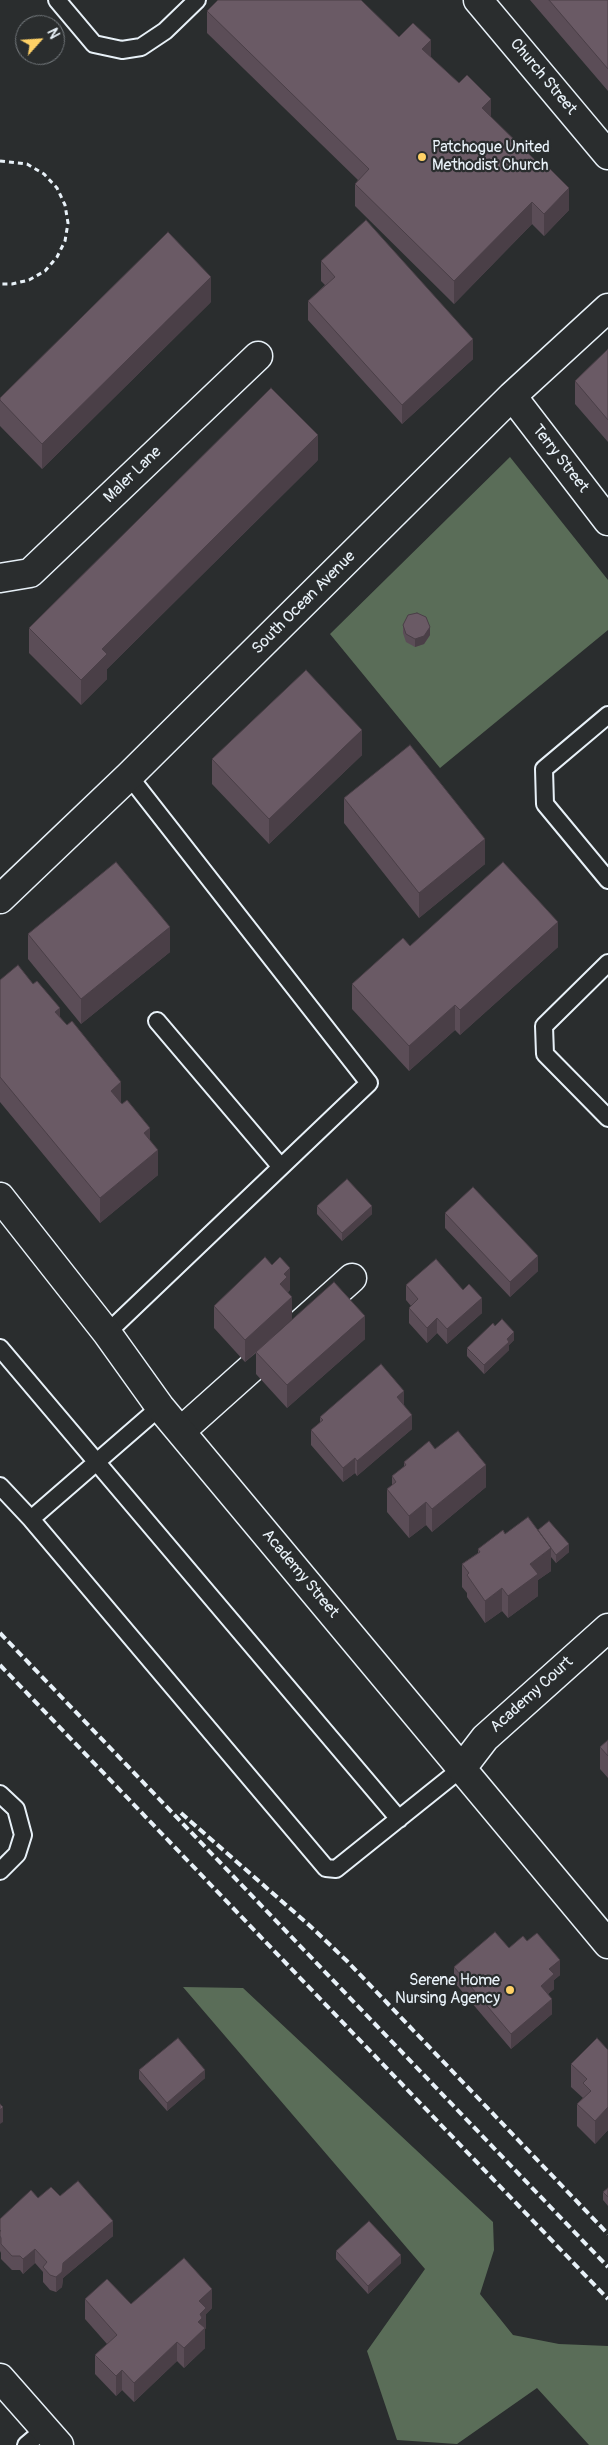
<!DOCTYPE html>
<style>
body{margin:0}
#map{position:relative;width:608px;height:2445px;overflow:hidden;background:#2a2d2e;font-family:Pangolin,sans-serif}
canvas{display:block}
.north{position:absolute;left:15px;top:15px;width:50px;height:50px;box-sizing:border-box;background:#2a2d2e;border:1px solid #767b7f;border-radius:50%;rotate:64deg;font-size:14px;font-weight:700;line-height:20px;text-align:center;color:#e8f1f8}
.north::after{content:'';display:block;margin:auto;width:18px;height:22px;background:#ffd166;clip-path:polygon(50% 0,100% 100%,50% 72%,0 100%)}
</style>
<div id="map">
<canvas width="608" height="2445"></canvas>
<div class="north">N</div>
</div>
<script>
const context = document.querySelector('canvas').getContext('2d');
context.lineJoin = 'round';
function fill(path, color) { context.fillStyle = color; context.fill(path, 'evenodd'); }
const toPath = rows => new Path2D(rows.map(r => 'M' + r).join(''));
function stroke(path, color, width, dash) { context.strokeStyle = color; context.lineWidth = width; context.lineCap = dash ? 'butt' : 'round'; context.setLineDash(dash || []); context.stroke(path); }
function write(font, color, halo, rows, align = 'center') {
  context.font = font + ' Pangolin,sans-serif'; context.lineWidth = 4.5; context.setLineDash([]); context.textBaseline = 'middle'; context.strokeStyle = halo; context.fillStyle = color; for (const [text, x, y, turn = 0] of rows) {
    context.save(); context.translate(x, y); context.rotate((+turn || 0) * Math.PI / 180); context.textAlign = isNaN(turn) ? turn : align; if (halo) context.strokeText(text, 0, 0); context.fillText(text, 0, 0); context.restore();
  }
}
fill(toPath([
 [510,457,608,580,608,630,440,768,330,634],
 [183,1987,243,1988,493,2222,494,2250,480,2294,513,2335,559,2344,608,2346,608,2445,589,2445,537,2388,457,2444,397,2440,367,2351,425,2269]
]), '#5a6d58');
const lane = toPath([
 [57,0,94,44,122,50,141,47,165,31,197,0],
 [608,715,544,769,545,804,608,880],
 [608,963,544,1026,545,1054,608,1118],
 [157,1021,281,1167],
 [107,1333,369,1083,129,776],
 [0,1348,399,1819],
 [0,1486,31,1519,326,1868,336,1869,462,1768],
 [31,1519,160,1407],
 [0,1794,16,1809,23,1835,17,1854,0,1871],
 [26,2445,45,2429]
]);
const street = toPath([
 [478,0,608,155],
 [0,578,30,573,258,356],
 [181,1431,352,1278]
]);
const secondary = toPath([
 [512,396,608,521],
 [0,899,129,776,512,396,608,308],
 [0,1197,107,1333,160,1407,608,1944],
 [462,1768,485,1738,608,1628],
 [0,2378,59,2445]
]);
stroke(lane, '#e8f1f8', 20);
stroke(street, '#e8f1f8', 31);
stroke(secondary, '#e8f1f8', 31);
stroke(toPath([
 [0,161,27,164,44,174,57,188,65,205,68,223,65,241,57,257,45,271,29,280,12,284,0,284]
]), '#e8f1f8', 3, [5, 4]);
stroke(lane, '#2a2d2e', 16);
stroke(street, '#2a2d2e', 28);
stroke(secondary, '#2a2d2e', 28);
stroke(toPath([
 [0,1633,608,2267],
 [0,1665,608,2299],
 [181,1813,309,1925,347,1961,608,2234]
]), '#e8f1f8', 4, [8, 4]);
fill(toPath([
 [530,0,608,0,608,91],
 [207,11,399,37,431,57,491,117,569,210,544,236,532,224,454,304,355,206,355,184,358,180,207,33],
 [321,261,473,359,402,424,308,320,308,301,325,285,321,281],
 [211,302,42,469,0,426,0,398],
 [608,349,608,442,575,404,575,381],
 [318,460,107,669,107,679,81,705,29,653,29,628],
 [403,625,430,635,424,644,415,647,406,642,403,633],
 [362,755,269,844,212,784,212,759],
 [344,798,485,864,419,918,344,823],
 [28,934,170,952,81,1024,28,959],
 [410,946,558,947,460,1035,455,1030,409,1071,352,1009,352,984],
 [0,980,60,1017,121,1103,150,1141,158,1175,100,1223,0,1102],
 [317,1206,372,1214,342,1241,317,1214],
 [445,1213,538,1271,510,1297,445,1228],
 [406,1285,482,1313,447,1344,437,1333,427,1343,409,1323,409,1308,411,1306,406,1300],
 [290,1290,288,1292,292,1319,274,1335,365,1339,287,1408,256,1374,256,1353,245,1362,214,1328,214,1306],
 [495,1326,514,1340,509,1345,509,1350,484,1374,467,1356,467,1348],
 [404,1405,412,1429,357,1476,355,1473,343,1482,311,1445,311,1430,320,1423,320,1417],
 [435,1449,486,1487,432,1532,426,1525,409,1538,387,1512,387,1489,392,1485,392,1476,404,1467,404,1462],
 [538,1530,569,1552,556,1563,551,1557,551,1571,538,1580,538,1596,508,1618,502,1611,485,1623,467,1597,467,1593,462,1587,462,1564,478,1553,478,1549,505,1534],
 [608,1740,608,1778,600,1769,600,1747],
 [509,1948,560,1975,554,1980,554,1989,548,1994,552,2014,511,2049,454,1982,454,1967],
 [608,2050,608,2130,595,2144,577,2126,577,2104,583,2098,571,2087,571,2064],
 [139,2070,205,2078,167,2111,139,2079],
 [608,2188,608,2206,603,2200,603,2192],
 [60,2196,113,2236,63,2278,62,2287,56,2292,50,2290,43,2282,43,2272,35,2263,23,2274,20,2270,12,2270,1,2259,1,2253,0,2251,0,2219,38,2198],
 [336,2251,401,2263,368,2294,336,2259],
 [85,2299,131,2304,212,2308,206,2314,206,2328,205,2329,205,2348,184,2368,177,2361,134,2402,122,2390,116,2396,95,2374,95,2355,107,2344,85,2319]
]), '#5b4d57');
fill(toPath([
 [431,40,431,62,422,49],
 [491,99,491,121,482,108],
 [569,188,569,210,544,236,544,214],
 [532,202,532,224,454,304,454,281],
 [211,277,211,302,42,469,42,444],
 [473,339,473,359,402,424,402,405],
 [318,435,318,460,107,669,107,679,81,705,81,680,102,649],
 [430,627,430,635,424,644,415,647,415,639],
 [362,730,362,755,269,844,269,819],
 [485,839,485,864,419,918,419,893],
 [558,922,558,947,460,1035,460,1010],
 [170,927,170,952,81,1024,81,999],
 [455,1005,455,1030,409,1071,409,1046],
 [60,1008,60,1034,55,1012],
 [121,1082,121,1107,111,1091],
 [150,1128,150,1153,144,1133],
 [158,1150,158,1175,100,1223,100,1198],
 [372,1206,372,1214,342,1241,342,1233],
 [538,1256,538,1271,510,1297,510,1282],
 [290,1268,290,1290,287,1293,280,1284,284,1274],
 [292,1297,292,1319,245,1362,245,1340],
 [482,1298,482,1313,447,1344,447,1329],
 [365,1316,365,1339,287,1408,287,1385],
 [437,1318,437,1333,427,1343,427,1328],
 [514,1332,514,1340,509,1345,509,1350,484,1374,484,1365,507,1339],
 [404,1391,404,1406,397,1397],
 [412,1415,412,1429,357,1476,357,1461],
 [355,1458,355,1473,343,1482,343,1468],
 [486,1465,486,1487,432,1532,432,1509],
 [426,1502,426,1525,409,1538,409,1516],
 [569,1544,569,1552,556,1563,556,1555],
 [551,1548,551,1571,538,1580,538,1596,508,1618,508,1596,530,1564],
 [502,1588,502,1611,485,1623,485,1601],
 [560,1960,560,1975,554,1980,554,1989,541,2000,541,1986,549,1969],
 [552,1999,552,2014,511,2049,511,2034],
 [205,2070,205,2078,167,2111,167,2103],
 [3,2107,3,2122,0,2124,0,2110],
 [608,2107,608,2130,595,2144,595,2121],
 [113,2221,113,2236,63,2278,62,2287,56,2292,56,2277,63,2263],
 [35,2249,35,2263,23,2274,23,2259],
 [401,2255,401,2263,368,2294,368,2286],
 [212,2289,212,2308,206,2314,206,2328,205,2329,205,2348,184,2368,184,2348,199,2301],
 [177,2342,177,2361,134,2402,134,2383],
 [122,2370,122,2390,116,2396,116,2376]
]), '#4a3f47');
const building = toPath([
 [218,0,361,0,399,37,413,23,431,40,422,49,459,83,467,75,491,99,482,108,539,164,542,161,569,188,544,214,532,202,454,281,355,184,369,169,207,11,218,0],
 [549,0,608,0,608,69,549,0],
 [366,220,473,339,402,405,308,301,335,277,321,261,366,220],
 [168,232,211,277,42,444,0,400,0,398,168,232],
 [608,349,608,420,575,381,608,349],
 [271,388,318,435,102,649,107,654,81,680,29,628,271,388],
 [417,613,426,617,430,627,424,636,415,639,406,634,403,625,408,615,417,613],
 [306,670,362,730,269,819,212,759,306,670],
 [410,745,485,839,419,893,344,798,410,745],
 [116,862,170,927,81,999,28,934,116,862],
 [503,862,558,922,460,1010,455,1005,409,1046,352,984,403,938,410,946,503,862],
 [18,965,33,984,37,981,60,1008,55,1012,67,1025,72,1021,121,1082,111,1091,122,1104,127,1100,150,1128,144,1133,158,1150,100,1198,0,1077,0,980,18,965],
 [347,1179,372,1206,342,1233,317,1206,347,1179],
 [473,1187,538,1256,510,1282,445,1213,473,1187],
 [265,1257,272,1265,280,1257,290,1268,284,1274,287,1277,280,1284,292,1297,245,1340,214,1306,265,1257],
 [436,1259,463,1290,469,1284,482,1298,447,1329,437,1318,427,1328,409,1308,418,1299,406,1285,436,1259],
 [334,1282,365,1316,287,1385,256,1352,334,1282],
 [502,1319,514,1332,507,1339,509,1342,484,1365,467,1348,493,1323,495,1326,502,1319],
 [381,1364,404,1391,397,1397,412,1415,357,1461,355,1458,343,1468,311,1430,323,1420,320,1417,381,1364],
 [458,1431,486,1465,432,1509,426,1502,409,1516,387,1489,396,1482,392,1476,406,1465,404,1462,429,1441,435,1449,458,1431],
 [528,1517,551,1548,530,1564,538,1574,508,1596,502,1588,485,1601,467,1575,469,1573,462,1564,480,1552,478,1549,503,1530,505,1534,528,1517],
 [549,1521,569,1544,556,1555,538,1530,549,1521],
 [608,1740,608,1756,600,1747,608,1740],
 [495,1932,509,1948,523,1936,527,1941,537,1933,560,1960,549,1969,554,1974,541,1986,552,1999,511,2034,454,1967,495,1932],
 [178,2038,205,2070,167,2103,139,2070,178,2038],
 [597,2038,608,2050,608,2107,595,2121,577,2104,591,2091,583,2083,587,2079,571,2064,597,2038],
 [0,2104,3,2107,0,2110,0,2104],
 [78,2181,113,2221,63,2263,62,2272,56,2277,50,2275,43,2267,47,2262,35,2249,23,2259,20,2256,12,2256,1,2244,1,2238,0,2236,0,2231,1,2231,0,2230,0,2219,31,2190,38,2198,51,2187,60,2196,78,2181],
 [608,2188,608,2197,603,2192,608,2188],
 [369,2221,401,2255,368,2286,336,2251,369,2221],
 [184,2258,212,2289,199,2301,206,2308,200,2314,202,2318,198,2322,205,2328,184,2348,177,2342,134,2383,122,2370,116,2376,95,2355,117,2335,85,2299,107,2279,131,2304,184,2258]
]);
fill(building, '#6a5a65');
stroke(building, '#4a3f47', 1);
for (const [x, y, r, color] of [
 [422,157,5,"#ffd166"],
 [510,1990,5,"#ffd166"]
]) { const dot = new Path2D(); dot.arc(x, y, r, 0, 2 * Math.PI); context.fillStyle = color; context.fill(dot); stroke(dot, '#2a2d2e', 2); }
write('16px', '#e8f1f8', '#2a2d2e', [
 ["Church Street",543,77,50],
 ["Terry Street",560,459,52],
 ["Maler Lane",133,475,-44],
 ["South Ocean Avenue",304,603,-45],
 ["Academy Street",300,1574,50],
 ["Academy Court",532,1695,-42]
]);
write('16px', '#e8f1f8', '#2a2d2e', [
 ["Patchogue United",432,148],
 ["Methodist Church",432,166],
 ["Serene Home",500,1981,"right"],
 ["Nursing Agency",500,1999,"right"]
], 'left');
</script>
